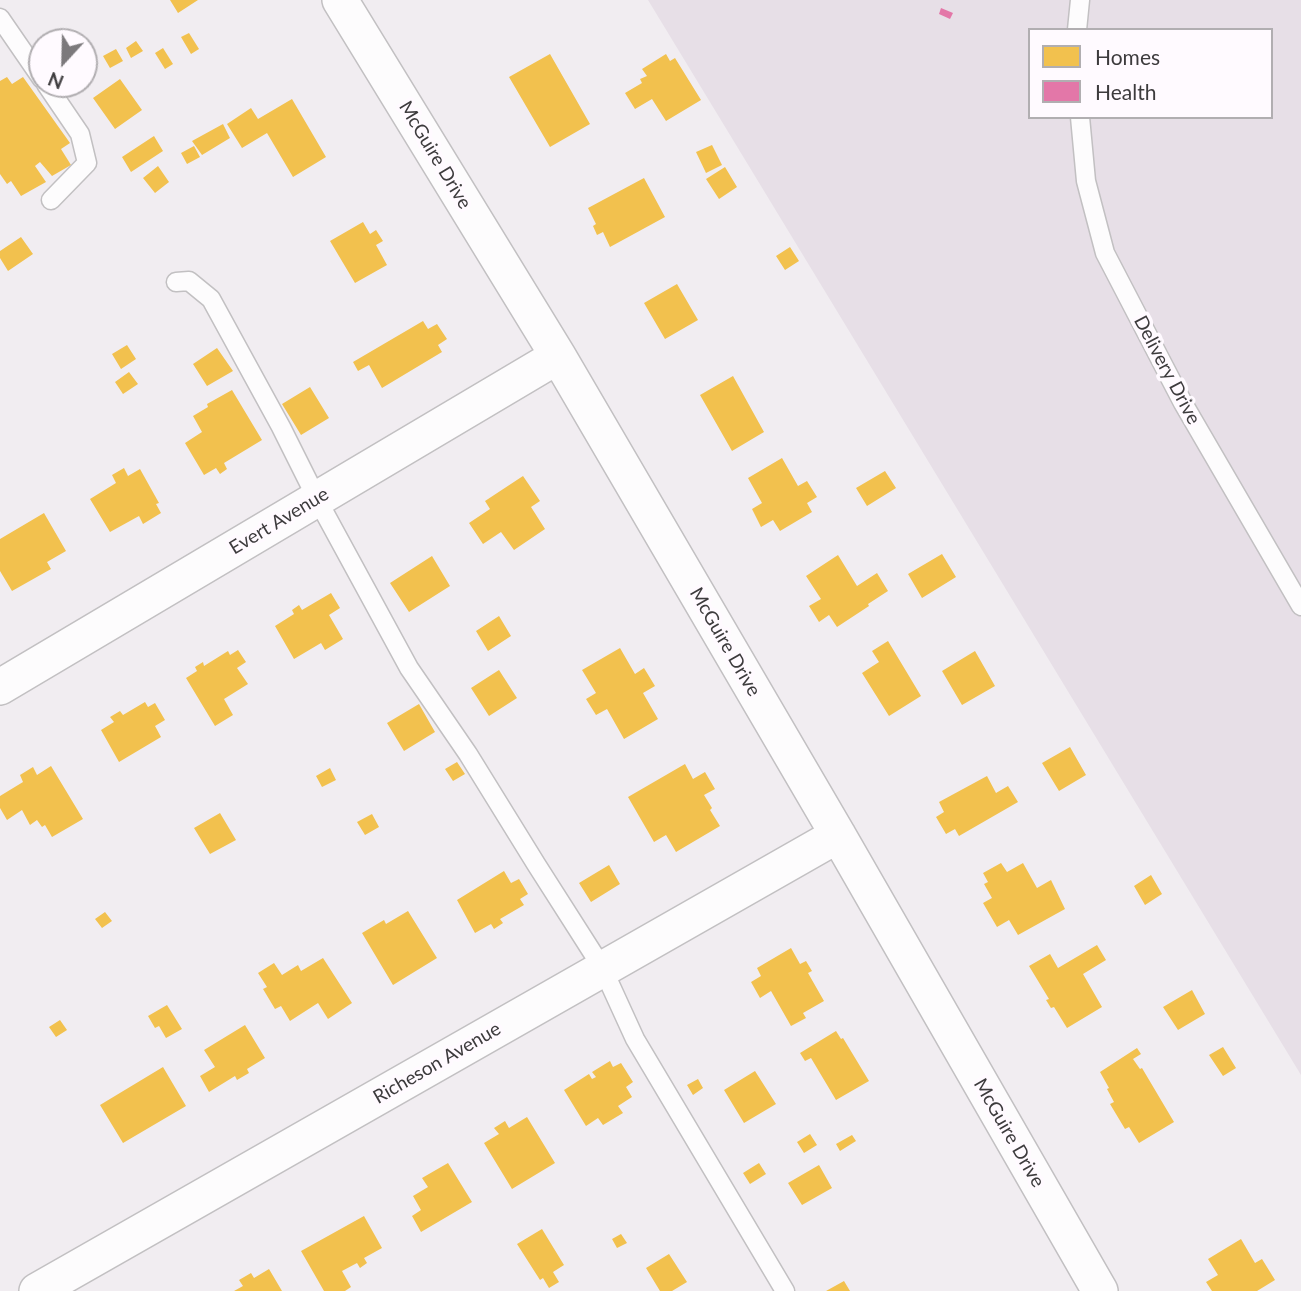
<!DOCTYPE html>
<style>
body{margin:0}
#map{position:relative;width:1301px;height:1291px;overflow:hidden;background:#f1edf1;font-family:Lato,sans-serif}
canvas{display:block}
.legend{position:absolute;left:1028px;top:28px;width:245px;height:91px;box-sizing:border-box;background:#fffaff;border:2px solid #b1aeb1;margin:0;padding:9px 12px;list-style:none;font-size:21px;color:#3d3b3d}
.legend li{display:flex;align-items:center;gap:14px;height:35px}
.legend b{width:35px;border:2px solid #b1aeb1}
.north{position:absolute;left:28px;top:28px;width:70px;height:70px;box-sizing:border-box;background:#fffaff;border:2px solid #b1aeb1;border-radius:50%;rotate:202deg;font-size:19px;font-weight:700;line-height:28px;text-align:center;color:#3d3b3d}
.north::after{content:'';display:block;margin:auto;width:24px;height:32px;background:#7c797c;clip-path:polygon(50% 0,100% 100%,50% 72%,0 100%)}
</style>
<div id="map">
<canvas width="1301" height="1291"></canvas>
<ul class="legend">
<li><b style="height:19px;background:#f2c14e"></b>Homes</li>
<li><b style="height:19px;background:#e377a8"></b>Health</li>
</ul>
<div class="north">N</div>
</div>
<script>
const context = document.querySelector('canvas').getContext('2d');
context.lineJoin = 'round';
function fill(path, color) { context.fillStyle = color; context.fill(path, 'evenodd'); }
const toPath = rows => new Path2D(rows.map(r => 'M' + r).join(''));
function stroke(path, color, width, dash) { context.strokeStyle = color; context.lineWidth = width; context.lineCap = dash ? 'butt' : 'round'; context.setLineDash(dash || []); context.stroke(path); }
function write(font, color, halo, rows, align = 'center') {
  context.font = font + ' Lato,sans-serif'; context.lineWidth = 7; context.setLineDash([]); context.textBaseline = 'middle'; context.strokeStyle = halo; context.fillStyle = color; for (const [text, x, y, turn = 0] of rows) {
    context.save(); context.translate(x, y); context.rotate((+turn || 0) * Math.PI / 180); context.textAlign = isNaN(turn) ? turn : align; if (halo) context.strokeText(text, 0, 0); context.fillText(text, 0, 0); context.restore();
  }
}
fill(toPath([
 [648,0,1301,0,1301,1075],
 [1030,30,1271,30,1271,117,1030,117]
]), '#e7dfe7');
fill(toPath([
 [170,0,198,0,178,13],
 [189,33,199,49,191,54,181,37],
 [136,41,143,51,131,58,126,48],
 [163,48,173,64,165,69,155,53],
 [116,49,123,61,110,68,103,56],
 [550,54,590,124,550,147,509,77],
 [666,54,670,61,675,58,701,100,666,121,652,99,635,109,625,93,642,83,640,79,647,76,642,69],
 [7,77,12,84,23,77,70,143,61,149,71,165,52,176,40,162,35,166,46,182,21,196,11,181,7,184,0,174,0,81],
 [120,79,142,110,115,129,93,98],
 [292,99,326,157,293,177,267,133,242,148,227,124,251,108,258,119],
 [223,124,230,138,202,155,192,141],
 [154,136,163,151,131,172,122,157],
 [712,145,722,165,706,173,696,152],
 [194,146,200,157,187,164,181,153],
 [158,166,169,182,155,193,143,178],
 [725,167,737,187,719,199,706,179],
 [644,178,665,217,610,247,603,232,597,235,593,226,596,224,588,208],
 [363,222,370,234,376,230,383,241,376,245,387,265,355,283,330,241],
 [21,237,33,254,8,271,0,258,0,251],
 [790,247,799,261,785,270,776,256],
 [677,284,698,320,665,339,644,303],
 [423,321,428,329,437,324,447,339,438,345,442,352,382,388,369,365,358,371,353,362],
 [127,345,136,359,121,369,112,354],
 [217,348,233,371,207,386,193,364],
 [129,372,138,384,123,394,115,382],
 [733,376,764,432,732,451,700,395],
 [310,387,329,418,301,435,282,404],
 [232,390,262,440,224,463,227,469,220,474,216,468,204,475,185,443,202,432,193,416,208,407,207,404],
 [782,458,798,486,807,481,817,497,807,503,812,512,780,531,773,520,761,527,752,509,762,503,748,478],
 [124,468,128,476,140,469,159,503,156,504,161,513,143,524,139,516,110,532,90,499,116,483,112,475],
 [885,471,896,488,867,506,856,488],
 [523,476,540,501,531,507,545,529,514,550,501,532,483,544,469,523,490,509,485,501],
 [44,513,66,551,47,562,51,569,12,591,0,571,0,539],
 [942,554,956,577,922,598,908,574],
 [838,555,857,586,877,573,888,591,868,604,869,606,837,627,829,615,819,622,809,606,821,599,806,576],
 [432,556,450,586,409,612,390,583],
 [331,593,340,608,329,615,343,639,325,650,321,643,294,659,275,626,294,614,292,610,299,605,302,610],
 [499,616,511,636,488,651,476,631],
 [888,641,921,696,889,716,862,673,879,662,872,651],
 [620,648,635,674,644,668,655,686,643,693,658,719,624,739,607,709,596,715,586,699,596,693,582,670],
 [238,650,246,662,237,668,248,684,224,699,233,715,215,726,186,678,197,671,195,667,203,662,204,666,228,651,230,655],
 [975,651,995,686,962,705,942,671],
 [499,670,517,698,489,716,471,688],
 [145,702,148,707,155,703,165,720,155,726,161,737,119,762,101,730,114,722,110,717,120,711,123,715],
 [419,704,435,732,404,751,387,723],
 [1070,747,1086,775,1059,791,1042,763],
 [457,762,465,774,453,781,445,769],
 [685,764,693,779,705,772,715,789,704,795,712,808,710,810,720,826,676,852,666,835,654,842,628,797],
 [51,766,83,819,52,837,45,825,42,827,37,820,30,825,22,810,7,820,0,808,0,796,23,782,20,775,33,767,37,775],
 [330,768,336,780,322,787,316,776],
 [987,776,996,793,1008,786,1018,802,959,836,955,829,946,834,936,817,944,812,939,802],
 [220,813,236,840,210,854,194,828],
 [372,814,379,827,365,835,357,822],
 [1001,863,1007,872,1023,863,1037,888,1051,880,1065,909,1018,935,1009,920,997,927,983,903,992,898,984,884,988,882,983,873],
 [609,865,620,884,591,902,579,883],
 [504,871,511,883,519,879,528,894,520,899,524,905,500,919,503,923,494,929,491,924,475,933,457,900],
 [1151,875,1162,894,1145,905,1134,886],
 [408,911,437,958,393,985,362,933,384,920,386,924],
 [105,912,112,921,102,928,95,919],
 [1097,945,1106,960,1083,974,1102,1007,1067,1028,1054,1007,1051,1008,1046,1000,1049,999,1029,966,1050,954,1058,968],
 [791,948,800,964,806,961,812,971,808,973,824,1001,803,1013,806,1018,791,1026,771,991,760,998,751,982,761,976,757,968],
 [323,958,352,1003,328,1019,318,1003,290,1021,281,1006,275,1009,263,989,267,987,258,973,274,963,282,975,298,965,301,971],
 [1192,990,1205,1014,1178,1030,1163,1007],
 [167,1005,182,1029,166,1038,159,1026,155,1028,148,1016],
 [60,1020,67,1030,56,1037,49,1027],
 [245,1025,265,1058,247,1069,249,1073,237,1080,235,1076,209,1092,200,1076,215,1067,204,1050],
 [836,1031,841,1039,843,1038,869,1081,836,1100,811,1058,805,1061,800,1053],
 [1223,1047,1236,1068,1223,1076,1209,1055],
 [1137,1048,1141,1054,1133,1059,1140,1069,1142,1068,1174,1122,1139,1143,1129,1127,1125,1129,1110,1104,1114,1102,1107,1089,1109,1088,1100,1072],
 [610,1061,613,1067,621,1063,633,1082,626,1087,632,1097,618,1106,623,1113,603,1125,598,1118,586,1126,564,1090,589,1074,592,1079,596,1077,592,1072],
 [163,1067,186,1106,123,1143,100,1105],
 [755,1071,776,1104,744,1123,724,1090],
 [698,1079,703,1088,693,1095,687,1085],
 [527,1117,555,1163,512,1189,484,1143,499,1134,494,1128,505,1121,509,1128],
 [810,1134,817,1145,804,1153,797,1142],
 [852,1135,856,1141,840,1151,836,1144],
 [448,1163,472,1202,421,1232,412,1216,421,1210,413,1196,428,1187,422,1178],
 [759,1163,766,1174,750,1184,743,1173],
 [819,1165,832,1188,802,1205,788,1183],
 [364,1216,382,1248,364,1258,367,1263,360,1268,357,1263,342,1271,351,1287,345,1291,324,1291,301,1251],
 [542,1229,564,1265,553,1272,559,1282,549,1288,543,1278,540,1280,517,1244],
 [621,1234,627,1243,617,1248,612,1239],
 [1241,1239,1255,1263,1262,1259,1275,1280,1257,1291,1212,1291,1206,1282,1218,1275,1208,1259],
 [669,1254,687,1282,672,1291,660,1291,646,1268],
 [269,1269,282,1291,234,1291,243,1286,239,1280,251,1273,254,1278],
 [844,1281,850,1291,826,1291]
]), '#f2c14e');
fill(toPath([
 [941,8,953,13,950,19,939,14]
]), '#e377a8');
const lane = toPath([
 [0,18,42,79],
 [1077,30,1080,0],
 [46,84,80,134,87,163,51,200],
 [1080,117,1086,181,1105,253,1183,403,1301,606],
 [176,282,189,281,211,299,281,427,317,499,409,668,468,754,536,864,603,969,635,1039,785,1291]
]);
const street = toPath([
 [340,0,558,356,838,835,1100,1291],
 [0,687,558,356],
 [37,1291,838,835]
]);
stroke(lane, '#c2c0c2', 21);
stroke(street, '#c2c0c2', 38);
stroke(lane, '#fdfcfd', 18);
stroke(street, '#fdfcfd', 35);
write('19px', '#3d3b3d', '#fffaff', [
 ["McGuire Drive",435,155,59],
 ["Delivery Drive",1167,370,62],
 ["Evert Avenue",279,521,-31],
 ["McGuire Drive",725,642,60],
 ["Richeson Avenue",437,1063,-30],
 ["McGuire Drive",1009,1133,60]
]);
</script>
